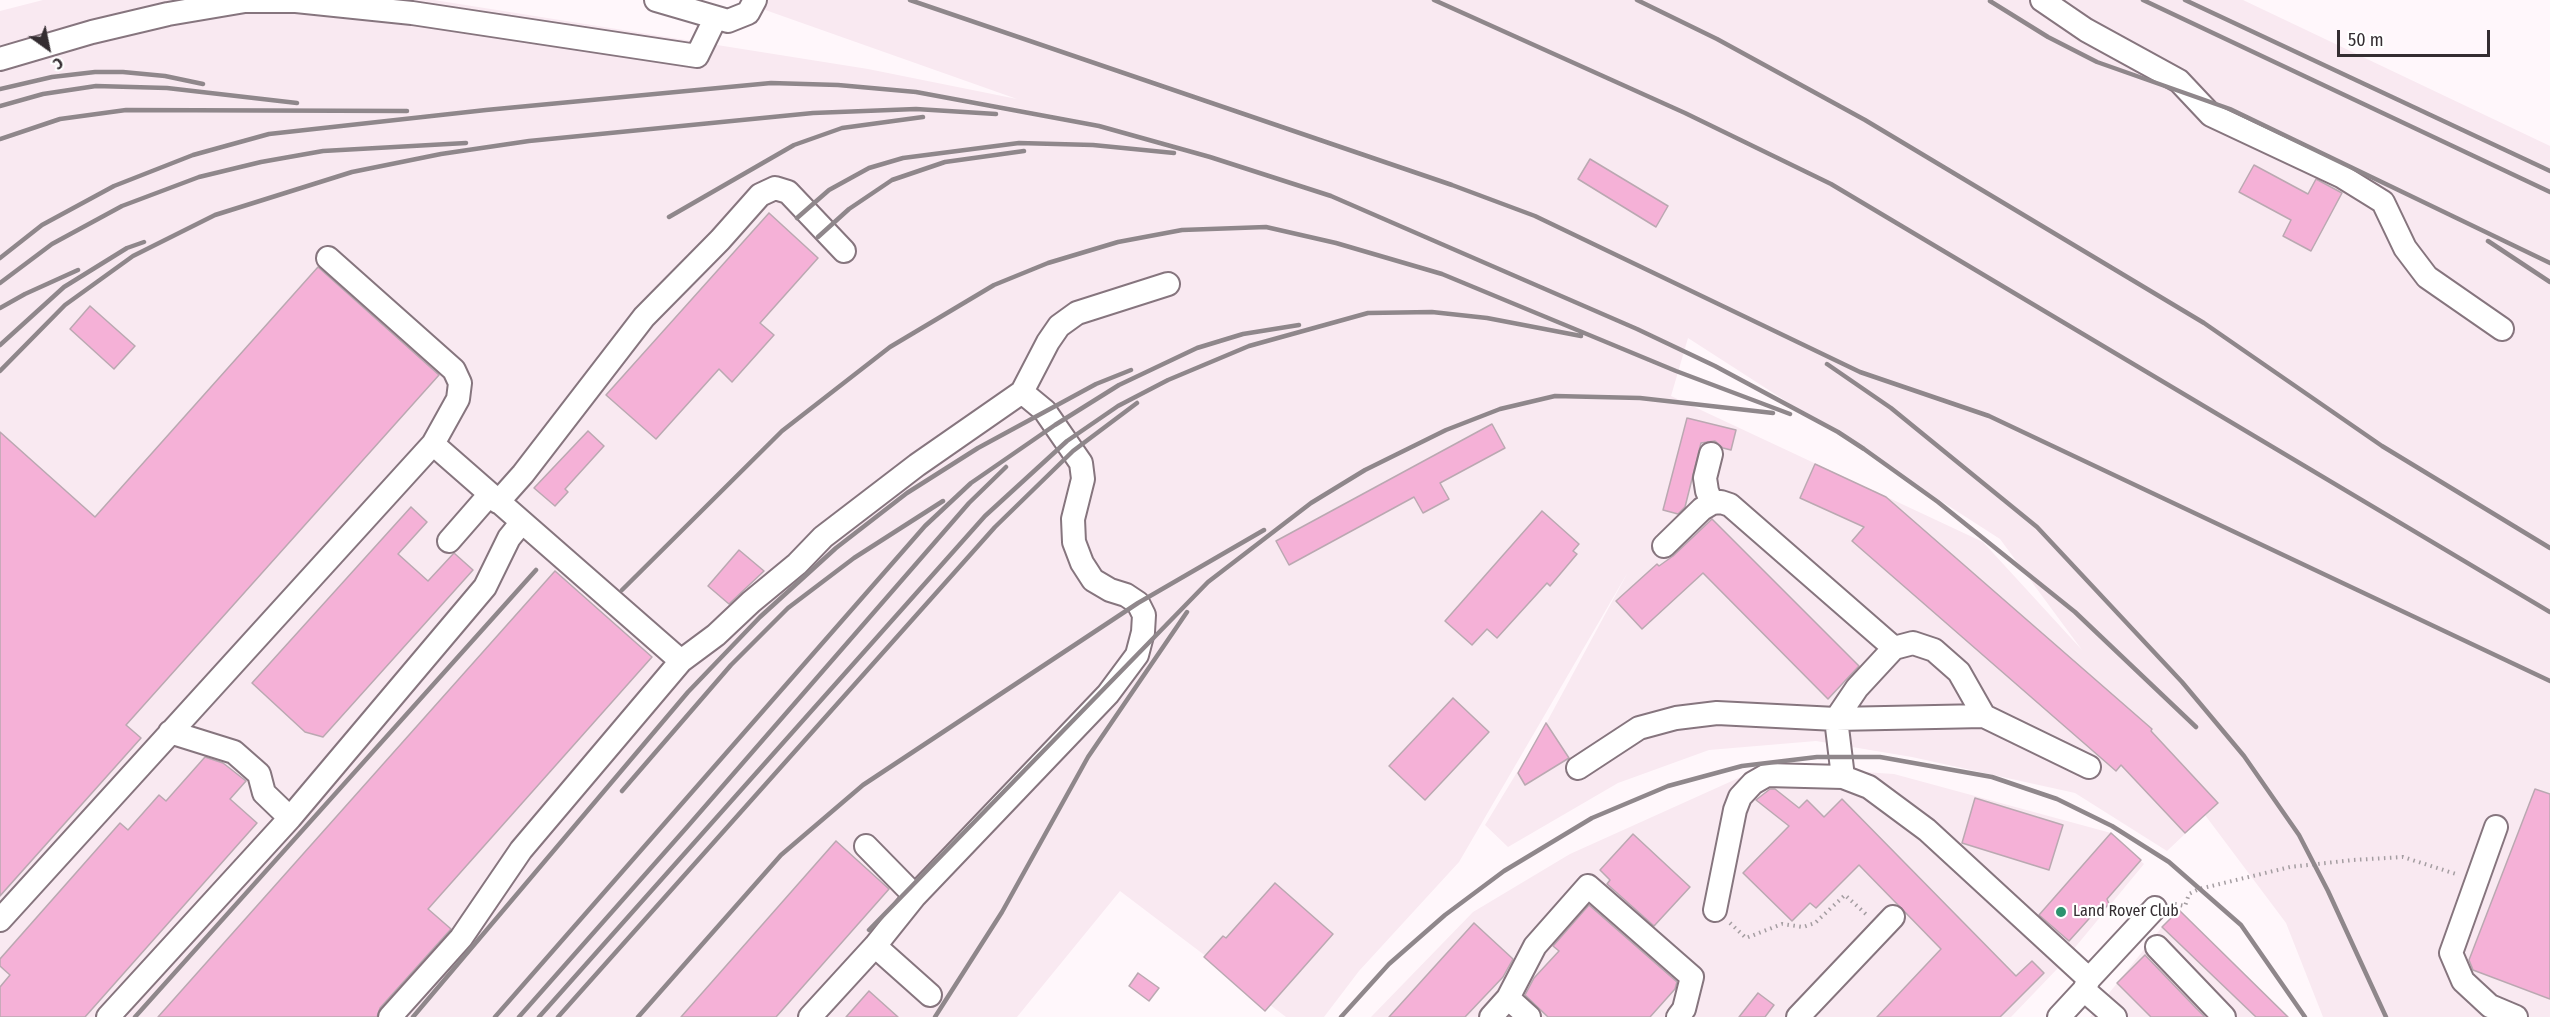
<!DOCTYPE html>
<meta charset="utf-8">
<style>
body{margin:0}
#map{position:relative;width:2550px;height:1017px;overflow:hidden;background:#fff7fb;font-family:"Fira Sans Condensed",sans-serif}
canvas{display:block}
.north{position:absolute;left:18px;top:18px;width:60px;height:60px;-webkit-text-stroke:4px #fff;paint-order:stroke;rotate:147deg;font-size:16px;font-weight:700;line-height:24px;text-align:center;color:#342d31}
.north::after{content:'';display:block;margin:auto;width:21px;height:27px;background:#342d31;clip-path:polygon(50% 0,100% 100%,50% 72%,0 100%)}
.scale{position:absolute;left:2337px;top:30px;width:153px;height:27px;box-sizing:border-box;border:3px solid #342d31;border-top:0;padding-left:8px;font-size:18px;line-height:21px;white-space:nowrap;color:#342d31;-webkit-text-stroke:4px #fff;paint-order:stroke}
</style>
<div id="map">
<canvas width="2550" height="1017"></canvas>
<div class="north">С</div>
<div class="scale">50 m</div>
</div>
<script>
const context = document.querySelector('canvas').getContext('2d');
context.lineJoin = 'round';
function fill(path, color) { context.fillStyle = color; context.fill(path, 'evenodd'); }
const toPath = rows => new Path2D(rows.map(r => 'M' + r).join(''));
function stroke(path, color, width, dash) { context.strokeStyle = color; context.lineWidth = width; context.lineCap = dash ? 'butt' : 'round'; context.setLineDash(dash || []); context.stroke(path); }
function write(font, color, halo, rows, align = 'center') {
  context.font = font + ' "Fira Sans Condensed",sans-serif'; context.lineWidth = 4.5; context.setLineDash([]); context.textBaseline = 'middle'; context.strokeStyle = halo; context.fillStyle = color; for (const [text, x, y, turn = 0] of rows) {
    context.save(); context.translate(x, y); context.rotate((+turn || 0) * Math.PI / 180); context.textAlign = isNaN(turn) ? turn : align; if (halo) context.strokeText(text, 0, 0); context.fillText(text, 0, 0); context.restore();
  }
}
fill(toPath([
 [43,0,434,0,868,69,1017,99,737,0,2243,0,2550,146,2550,1017,2323,1017,2286,923,2205,815,2167,851,2075,793,1912,757,1816,741,1709,750,1618,783,1508,847,1485,825,1542,731,1628,572,1459,862,1359,971,1324,1017,1286,1017,1120,891,1017,1017,0,1017,0,11],
 [1688,338,2000,539,2082,650,1983,542,1671,396],
 [1818,769,1894,774,2111,833,2144,864,2058,968,2011,1017,1371,1017,1473,912,1570,854,1743,776,1764,770],
 [2179,910,2288,1017,2090,1017,2162,927]
]), '#f9e9f1');
const building = toPath([
 [1590,159,1668,206,1656,227,1578,179,1590,159],
 [2254,165,2308,194,2316,179,2342,193,2311,251,2283,236,2291,220,2239,192,2254,165],
 [769,213,818,258,760,323,774,335,732,382,719,369,656,439,606,395,769,213],
 [318,267,439,375,126,725,141,738,0,896,0,432,95,517,318,267],
 [90,306,135,346,114,369,70,329,90,306],
 [1687,418,1736,430,1731,450,1723,448,1715,441,1701,443,1685,507,1678,514,1663,510,1687,418],
 [1492,424,1505,448,1440,483,1449,499,1423,513,1414,497,1289,565,1276,541,1492,424],
 [588,431,604,446,565,489,568,492,555,506,534,488,588,431],
 [1815,464,1886,497,2152,729,2151,731,2218,803,2185,833,2121,765,2116,771,1852,541,1864,527,1800,498,1815,464],
 [411,507,427,522,398,554,428,581,454,553,473,570,323,737,305,732,252,683,411,507],
 [1542,511,1579,544,1573,551,1577,554,1550,586,1547,583,1497,638,1487,629,1472,645,1445,621,1542,511],
 [1712,519,1859,666,1828,699,1703,573,1642,629,1616,601,1657,564,1659,566,1673,556,1712,519],
 [739,550,764,571,729,604,708,586,739,550],
 [555,571,652,657,428,909,451,929,380,1008,377,1017,158,1017,555,571],
 [1453,698,1489,732,1425,800,1389,766,1453,698],
 [1546,723,1569,758,1525,785,1518,773,1546,723],
 [205,757,223,763,246,781,230,799,257,823,85,1017,0,1017,0,987,10,975,0,966,0,959,120,823,128,830,159,795,166,801,205,757],
 [1770,789,1775,789,1799,808,1807,800,1824,817,1842,799,2016,976,2032,961,2044,973,2000,1017,1877,1017,1941,949,1859,865,1816,908,1810,903,1792,921,1743,873,1789,826,1756,800,1770,789],
 [2535,789,2550,794,2550,999,2473,970,2469,960,2535,789],
 [1975,798,2063,825,2049,870,1962,843,1975,798],
 [2111,833,2141,860,2107,899,2109,904,2101,912,2096,911,2069,941,2039,915,2111,833],
 [1633,834,1690,887,1654,926,1607,884,1610,880,1600,870,1633,834],
 [836,841,889,889,776,1017,681,1017,836,841],
 [1275,883,1333,934,1265,1011,1204,957,1223,936,1226,938,1275,883],
 [1589,905,1677,982,1675,989,1650,1017,1548,1017,1525,995,1534,978,1559,951,1553,946,1589,905],
 [2179,910,2288,1017,2256,1017,2162,927,2179,910],
 [1474,923,1513,959,1503,977,1465,1017,1389,1017,1474,923],
 [2145,955,2196,1008,2205,1017,2151,1017,2117,983,2145,955],
 [1138,973,1159,988,1149,1001,1129,986,1138,973],
 [869,991,898,1017,846,1017,869,991],
 [1758,993,1774,1005,1765,1017,1739,1017,1758,993]
]);
fill(building, '#f5b1d7');
stroke(building, '#baa8b1', 1.5);
const minor = toPath([
 [656,0,728,21,748,13,755,0],
 [2042,0,2086,30,2179,81,2211,115,2341,176,2383,202,2405,248,2427,277,2502,329],
 [0,59,92,32,168,14,245,1,296,1,412,13,697,56,715,19],
 [328,258,454,370,460,383,458,399,433,444],
 [1711,454,1705,478,1707,491,1712,503],
 [498,502,523,474,644,317,720,240,760,195,775,188,788,192,844,251],
 [449,541,490,494],
 [1664,546,1702,509,1712,503,1721,502,1730,505,1894,648],
 [170,732,234,752,259,774,264,793,290,818],
 [1578,768,1639,728,1676,718,1717,713,1836,719,1984,716,2089,767],
 [1843,777,1836,719,1857,688,1894,648,1913,643,1934,650,1959,672,1984,716],
 [2496,827,2451,953,2463,981,2490,1006,2516,1017],
 [866,846,915,896],
 [1715,910,1735,810,1740,797,1753,783,1767,775,1843,777,1869,787,1927,830,2089,979],
 [0,920,433,444,681,661],
 [875,946,930,995],
 [2157,947,2224,1017],
 [2084,990,2115,1017],
 [1508,998,1529,1017],
 [108,1017,290,818,485,587,509,538,522,522],
 [390,1017,461,938,521,850,681,661,716,635,751,602,797,564,823,537,917,465,1022,392,1048,342,1059,326,1077,313,1168,284],
 [810,1017,875,946,915,896,1108,694,1137,655,1143,632,1144,615,1138,603,1126,595,1110,590,1093,580,1082,563,1074,542,1073,519,1083,479,1081,463,1045,411,1022,392],
 [1491,1017,1508,998,1535,946,1588,886,1692,977,1684,1009,1678,1017],
 [1798,1017,1893,917],
 [2059,1017,2084,990,2089,979,2155,908]
]);
stroke(minor, '#86757e', 26);
stroke(toPath([
 [2175,904,2185,906,2189,894,2199,889,2290,867,2353,860,2403,857,2459,875],
 [1730,923,1746,938,1782,924,1803,927,1815,923,1845,895,1868,916]
]), '#a49da1', 4, [1.5, 4.5]);
stroke(minor, '#fff', 22);
stroke(toPath([
 [910,0,1452,185,1535,216,1860,372,1989,416,2550,681],
 [1434,0,1685,113,1831,184,2550,612],
 [1637,0,1717,39,1865,120,2204,323,2382,446,2550,548],
 [2143,0,2550,192],
 [2185,0,2550,171],
 [1990,1,2048,37,2097,62,2230,109,2550,263],
 [0,89,52,77,95,72,123,72,165,76,203,84],
 [0,106,43,94,96,86,167,88,297,103],
 [0,139,60,119,126,110,407,111],
 [669,217,794,145,842,128,923,117],
 [797,218,829,190,869,168,903,158,1019,143,1093,145,1174,153],
 [818,237,849,209,892,180,945,162,1024,151],
 [2488,241,2550,282],
 [0,258,42,225,114,186,193,155,269,134,486,110,771,83,838,85,916,92,1099,126,1210,157,1331,196,1637,329,1715,366,1838,432,1864,449,1938,502,2075,612,2196,727],
 [0,283,52,244,122,206,199,177,261,162,323,151,466,143],
 [0,308,25,294,78,270],
 [0,345,64,287,127,248,144,242],
 [1827,364,1891,408,2037,527,2182,682,2244,756,2299,835,2328,891,2386,1017],
 [0,371,65,305,133,256,215,215,352,172,441,154,529,141,813,113,916,109,996,114],
 [622,590,782,431,890,347,994,285,1048,263,1118,242,1182,230,1266,227,1336,243,1442,274,1676,371,1790,414],
 [622,791,731,665,788,608,854,558,943,501],
 [869,930,1208,582,1311,503,1365,470,1446,430,1500,409,1555,396,1640,398,1773,413],
 [135,1017,536,570],
 [413,1017,688,692,760,617,836,548,907,493,978,448,1096,384,1131,370],
 [495,1017,925,526,971,483,1055,425,1119,385,1197,348,1243,334,1299,325],
 [519,1017,688,826,969,503,1006,467],
 [539,1017,985,516,1067,441,1118,406,1168,380,1249,346,1368,313,1432,312,1487,318,1581,336],
 [558,1017,995,527,1073,451,1137,403],
 [638,1017,781,855,863,785,1138,603,1264,530],
 [935,1017,1002,912,1088,757,1187,612],
 [1341,1017,1389,964,1445,915,1504,871,1592,818,1668,786,1742,766,1817,757,1880,757,1992,777,2057,799,2112,826,2169,862,2241,925,2305,1017]
]), '#8f878b', 4.5);
for (const [x, y, r, color] of [
 [2061,912,6,"#2d926e"]
]) { const dot = new Path2D(); dot.arc(x, y, r, 0, 2 * Math.PI); context.fillStyle = color; context.fill(dot); stroke(dot, '#fff', 2); }
write('16px', '#342d31', '#fff', [
 ["Land Rover Club",2073,912]
], 'left');
</script>
